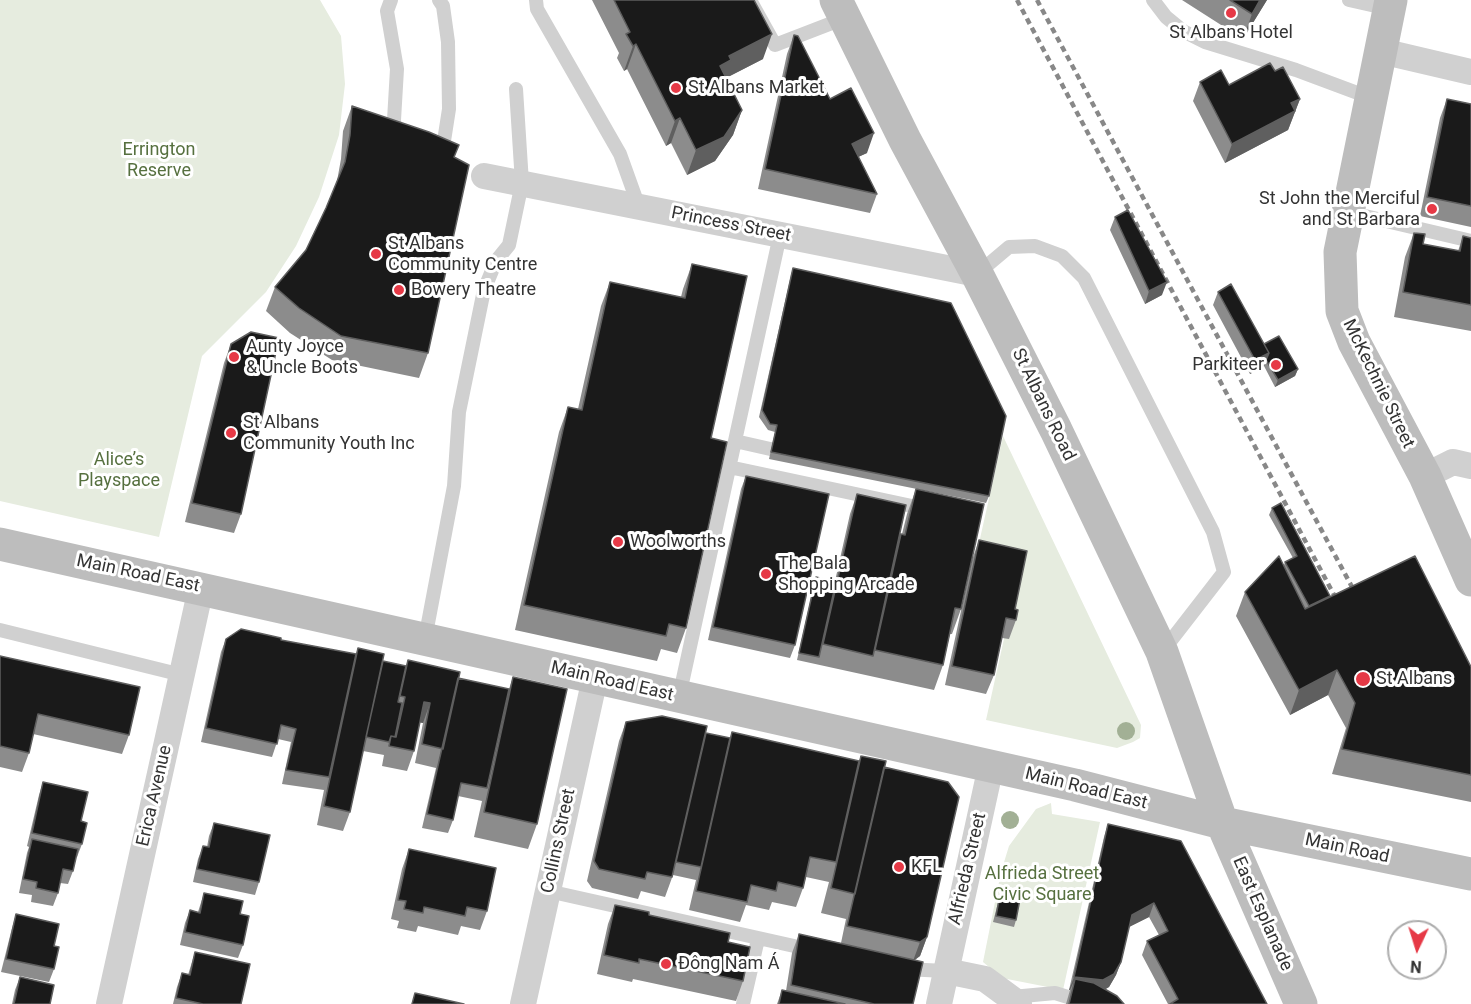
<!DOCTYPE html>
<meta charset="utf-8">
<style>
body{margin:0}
#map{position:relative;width:1471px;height:1004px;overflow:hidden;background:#fff;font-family:Roboto,sans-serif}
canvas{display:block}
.north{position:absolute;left:1387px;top:920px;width:60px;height:60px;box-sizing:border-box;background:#fff;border:2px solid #adadad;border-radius:50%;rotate:184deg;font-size:16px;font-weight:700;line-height:24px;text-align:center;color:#333}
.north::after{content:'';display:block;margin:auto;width:21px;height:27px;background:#e63946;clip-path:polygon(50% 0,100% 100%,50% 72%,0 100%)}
</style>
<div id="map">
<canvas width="1471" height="1004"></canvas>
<div class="north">N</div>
</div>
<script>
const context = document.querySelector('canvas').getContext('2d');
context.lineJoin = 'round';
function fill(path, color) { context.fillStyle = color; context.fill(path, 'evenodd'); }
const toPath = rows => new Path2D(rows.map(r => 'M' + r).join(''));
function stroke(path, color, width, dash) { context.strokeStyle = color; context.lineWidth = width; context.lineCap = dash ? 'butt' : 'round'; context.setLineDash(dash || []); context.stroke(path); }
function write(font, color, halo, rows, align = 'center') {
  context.font = font + ' Roboto,sans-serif'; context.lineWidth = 6; context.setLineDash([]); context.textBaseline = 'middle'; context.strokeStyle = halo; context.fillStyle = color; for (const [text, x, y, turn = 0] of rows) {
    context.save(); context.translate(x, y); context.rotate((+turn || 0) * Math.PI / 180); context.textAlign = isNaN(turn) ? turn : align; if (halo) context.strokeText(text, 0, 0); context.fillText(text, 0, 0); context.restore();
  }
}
fill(toPath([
 [0,0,320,0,341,36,345,84,339,135,319,197,296,246,266,292,202,356,159,537,0,501],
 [1003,436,1141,725,1140,738,1133,742,1117,748,986,720,1021,562,977,552],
 [1051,803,1052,814,1100,822,1063,990,1002,978,983,962,1001,872,1009,846,1036,809]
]), '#e6ecdf');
stroke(toPath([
 [391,0,387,11,397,69,394,120,395,130,401,134],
 [536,0,537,9,620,154,639,207],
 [750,0,775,45,845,18],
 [1153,0,1166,17,1183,31,1205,42,1296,70,1371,98],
 [1349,0,1389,9],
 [438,153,444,141,449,109,448,42,443,6,439,0],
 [1348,212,1471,241],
 [977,274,1009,247,1035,246,1062,256,1084,278,1213,532,1224,572,1162,652],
 [735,441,788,453],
 [729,467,926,509],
 [0,630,182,675],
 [425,639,454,486,459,412,484,290,496,261,509,245,522,183,516,89],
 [679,697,780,235],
 [548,891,812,950],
 [904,969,946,971],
 [1012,997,1055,993,1090,1004],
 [743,1004,758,939]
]), '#d0d0d0', 14);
stroke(toPath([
 [1381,51,1471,72],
 [484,176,977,274],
 [1425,476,1453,462,1471,466],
 [946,971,985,979,1019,1004],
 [109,1004,201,588],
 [523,1004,595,678],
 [939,1004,991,766]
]), '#d0d0d0', 26);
stroke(toPath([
 [836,0,905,140,977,274,1056,430,1162,652,1222,823,1301,1004],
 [1391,0,1340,252,1342,311,1354,342,1425,476,1471,580],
 [0,544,1075,785,1222,823,1471,874]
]), '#bdbdbd', 33);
stroke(toPath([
 [1017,0,1341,608],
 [1037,0,1359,600]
]), '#888', 4.5, [6, 4.5]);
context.fillStyle = '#a2b095';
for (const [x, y] of [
 [1126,731],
 [1010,820]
]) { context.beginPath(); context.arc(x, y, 9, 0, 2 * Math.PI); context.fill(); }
fill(toPath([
 [592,0,754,0,763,59,726,78,742,110,733,135,715,161,687,175,671,143,666,146,627,69,624,71,617,58,619,53],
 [1182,0,1267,0,1243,39],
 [794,35,830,99,867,153,858,157,877,194,870,213,758,189,787,54],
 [1275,71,1300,99,1288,130,1225,163,1193,101,1200,82,1229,85],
 [1447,99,1471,104,1471,227,1420,216,1440,118],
 [352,106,454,157,428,353,419,378,332,360,290,333,266,311,275,287,306,250,326,208,337,181,341,159,343,131],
 [1115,217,1162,295,1145,304,1110,230],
 [1414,233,1423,244,1458,251,1463,236,1471,238,1471,331,1394,317,1405,257],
 [692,264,711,438,686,628,677,653,661,649,657,661,515,630,559,432,568,407,578,409,601,306,610,282,681,297,683,289],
 [793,268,989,496,986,503,769,459,775,432,768,430,759,417,791,275],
 [1218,292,1264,344,1298,369,1295,376,1275,387,1264,366,1250,374,1213,305],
 [231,344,241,514,234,533,185,522,224,363],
 [746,476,795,645,790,658,708,640,741,489],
 [916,489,961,609,952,634,950,634,943,665,934,690,797,660,814,584,816,577,835,581,850,514,857,494,899,539,902,534,907,514],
 [1272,508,1330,596,1471,667,1471,802,1332,774,1346,728,1328,695,1290,715,1236,616,1245,592,1284,565,1285,562,1293,558,1269,515],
 [979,540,1016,620,1009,639,1002,638,994,675,986,694,945,685,972,560],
 [226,639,356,654,358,648,383,661,406,666,408,660,458,678,509,689,513,677,537,824,528,849,474,837,482,801,458,796,453,820,448,833,422,828,436,768,415,763,423,723,420,722,414,751,407,771,382,766,384,755,363,751,350,812,343,831,317,825,324,790,282,784,291,742,278,739,272,757,201,742,221,652],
 [0,656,129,735,122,754,33,734,29,753,22,772,0,767],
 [626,722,706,733,730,738,732,732,859,761,861,756,884,767,927,937,920,956,915,960,913,1004,777,1004,782,990,786,991,792,953,799,934,841,943,846,919,821,913,829,882,806,877,803,888,796,907,772,902,769,910,746,905,740,922,689,910,696,880,673,875,665,897,641,891,638,899,592,888,587,881,619,741],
 [43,782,81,821,82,844,77,857,76,857,73,871,68,884,60,883,58,893,53,906,31,902,32,895,19,893,27,853,29,847,27,846,39,795],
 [214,823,259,882,255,895,193,882,198,859,203,846,207,847,209,836],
 [1108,824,1267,1004,1168,1004,1142,955,1147,941,1159,935,1149,917,1129,927,1121,962,1116,975,1109,987,1105,989,1124,1004,1066,1004,1070,990,1069,990,1104,837],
 [409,849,487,911,480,930,461,926,458,935,418,926,416,932,397,928,399,921,391,919,402,869],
 [204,893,240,914,243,945,238,958,180,945,185,923,190,910,198,912],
 [1000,895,1016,920,1014,927,993,922],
 [615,905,728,942,743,981,736,1001,633,979,632,982,597,974,608,924],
 [16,914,54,946,54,969,49,982,1,972,12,928],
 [195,952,241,1004,173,1004,177,987,182,973,188,975],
 [20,977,50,1004,12,1004,15,990]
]), '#8c8c8c');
fill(toPath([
 [1260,0,1267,0,1243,39,1252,14],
 [772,34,763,59,724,79,720,66,729,56],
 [636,44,627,69,624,71,633,46],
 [1300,99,1288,130,1225,163,1232,144,1291,103],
 [742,110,733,135,715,161,687,175,696,150],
 [680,118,671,143,666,146,675,121],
 [874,133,867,153,845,163,852,144],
 [1167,282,1162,295,1145,304,1149,291],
 [1269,353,1264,366,1250,374,1255,360],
 [1298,369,1295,376,1275,387,1278,380],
 [1337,670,1328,695,1290,715,1299,690],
 [424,702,430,703,423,723,417,722],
 [1154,903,1149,917,1127,928,1132,915],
 [927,937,920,956,913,961,920,942],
 [1121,962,1116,975,1109,987,1098,994,1075,979,1070,990,1069,990,1074,977]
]), '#5f5f5f');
const building = toPath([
 [614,0,754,0,772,34,729,56,731,60,720,66,742,110,724,137,696,150,680,118,675,121,636,44,633,46,626,34,630,32,614,0],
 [1230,0,1260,0,1252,14,1230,0],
 [794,35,798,36,830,99,851,88,874,133,852,144,877,194,765,169,794,35],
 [1270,63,1275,71,1283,67,1300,99,1291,103,1295,111,1232,144,1200,82,1221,70,1229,85,1270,63],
 [1447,99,1471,104,1471,206,1427,197,1447,99],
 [352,106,429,132,459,145,454,157,469,165,428,353,341,336,299,308,275,287,306,250,326,208,345,162,350,135,352,106],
 [1128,210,1167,282,1149,291,1115,217,1128,210],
 [1414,233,1425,234,1423,244,1460,251,1463,236,1471,238,1471,305,1403,292,1414,233],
 [692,264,747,276,711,438,727,442,686,628,669,624,666,636,524,605,568,407,582,410,610,282,685,298,692,264],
 [793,268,951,303,1006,416,989,496,771,452,777,425,770,424,762,410,793,268],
 [1231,284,1269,353,1255,360,1218,292,1231,284],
 [251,332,279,338,241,514,192,503,231,344,251,332],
 [1279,336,1298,369,1278,380,1266,360,1269,353,1264,344,1279,336],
 [746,476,829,494,795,645,713,627,746,476],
 [916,489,984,504,961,609,955,608,943,665,875,650,901,534,905,535,916,489],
 [857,494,906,505,873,656,823,644,857,494],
 [1281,503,1330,596,1309,606,1285,562,1297,556,1272,508,1281,503],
 [979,540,1027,551,1015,609,1018,610,1016,620,1006,618,994,675,952,666,979,540],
 [1279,556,1305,609,1415,556,1471,667,1471,775,1342,749,1355,703,1337,670,1299,690,1245,592,1279,556],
 [816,577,836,582,819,657,799,653,816,577],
 [241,629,281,638,281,640,356,654,329,777,286,770,296,729,281,725,277,744,206,728,226,639,241,629],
 [358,648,384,654,350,812,324,806,358,648],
 [0,656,140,687,129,735,38,714,29,753,0,746,0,656],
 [408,660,460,672,443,749,422,744,430,703,424,702,414,751,389,746,391,736,396,737,405,697,400,696,408,660],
 [383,661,406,666,398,702,402,703,395,737,391,736,389,742,366,737,383,661],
 [513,677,567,689,537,824,484,812,513,677],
 [458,678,509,689,487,788,461,783,453,820,427,814,458,678],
 [662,716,707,726,672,877,647,872,645,879,599,869,594,861,626,722,662,716],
 [732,732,859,761,836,862,810,857,803,888,778,882,776,891,751,885,747,902,696,891,732,732],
 [706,733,730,738,701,867,676,862,706,733],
 [861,756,886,761,855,894,831,888,861,756],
 [884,767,948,782,959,797,927,937,920,942,847,926,884,767],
 [43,782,88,792,81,821,87,823,82,844,32,833,43,782],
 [214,823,270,835,259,882,197,869,203,846,209,847,214,823],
 [1108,824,1181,841,1267,1004,1170,1004,1178,999,1147,941,1168,931,1154,903,1132,915,1121,962,1114,974,1103,980,1074,977,1108,824],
 [32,839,78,849,73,871,63,869,58,893,36,888,37,882,23,879,32,839],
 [409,849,496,868,487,911,467,907,465,916,424,907,423,913,404,909,406,901,398,900,409,849],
 [204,893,243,901,240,914,249,916,243,945,185,932,190,910,200,913,204,893],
 [1000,895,1020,899,1016,920,996,916,1000,895],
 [615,905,649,912,649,915,730,933,728,942,750,947,743,981,639,959,639,963,604,955,615,905],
 [16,914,59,924,54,946,59,947,54,969,6,959,16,914],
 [799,934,923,962,913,1004,874,1004,791,985,799,934],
 [195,952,250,964,241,1004,203,1004,176,998,182,973,190,975,195,952],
 [20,977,54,985,50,1004,14,1004,20,977],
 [1075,979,1094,983,1117,996,1124,1004,1069,1004,1075,979],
 [782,990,845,1004,779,1004,782,990],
 [415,993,464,1004,412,1004,415,993]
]);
fill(building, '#1a1a1a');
stroke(building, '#5f5f5f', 1.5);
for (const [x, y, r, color] of [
 [1231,13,6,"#e63946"],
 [676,88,6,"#e63946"],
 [1432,209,6,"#e63946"],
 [376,254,6,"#e63946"],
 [399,290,6,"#e63946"],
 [234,357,6,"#e63946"],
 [1276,365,6,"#e63946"],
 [231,433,6,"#e63946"],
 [618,542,6,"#e63946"],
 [766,574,6,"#e63946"],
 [1363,679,8,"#e63946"],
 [899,867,6,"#e63946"],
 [666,964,6,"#e63946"]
]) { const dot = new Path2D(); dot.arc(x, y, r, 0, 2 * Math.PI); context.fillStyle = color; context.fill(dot); stroke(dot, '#fff', 2); }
write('18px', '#333', '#fff', [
 ["St Albans Hotel",1231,33,"center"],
 ["St Albans Market",688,88],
 ["St John the Merciful",1420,199,"right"],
 ["and St Barbara",1420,220,"right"],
 ["St Albans",388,244],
 ["Community Centre",388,265],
 ["Bowery Theatre",411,290],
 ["Aunty Joyce",246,347],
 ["& Uncle Boots",246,368],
 ["Parkiteer",1264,365,"right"],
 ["St Albans",243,423],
 ["Community Youth Inc",243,444],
 ["Woolworths",630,542],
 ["The Bala",778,564],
 ["Shopping Arcade",778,585],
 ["St Albans",1376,679],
 ["KFL",911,867],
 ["Đông Nam Á",678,964]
], 'left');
write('18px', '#56703f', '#fff', [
 ["Errington",159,150],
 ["Reserve",159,171],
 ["Alice’s",119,460],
 ["Playspace",119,481],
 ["Alfrieda Street",1042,874],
 ["Civic Square",1042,895]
]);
write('18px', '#333', '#fff', [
 ["Princess Street",731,225,11],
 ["McKechnie Street",1378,384,64],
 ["St Albans Road",1043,405,64],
 ["Main Road East",138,574,12],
 ["Main Road East",612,682,13],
 ["Main Road East",1086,789,14],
 ["Erica Avenue",155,796,-77],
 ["Collins Street",559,841,-78],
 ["Main Road",1347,849,12],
 ["Alfrieda Street",968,869,-77],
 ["East Esplanade",1262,914,66]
]);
</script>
